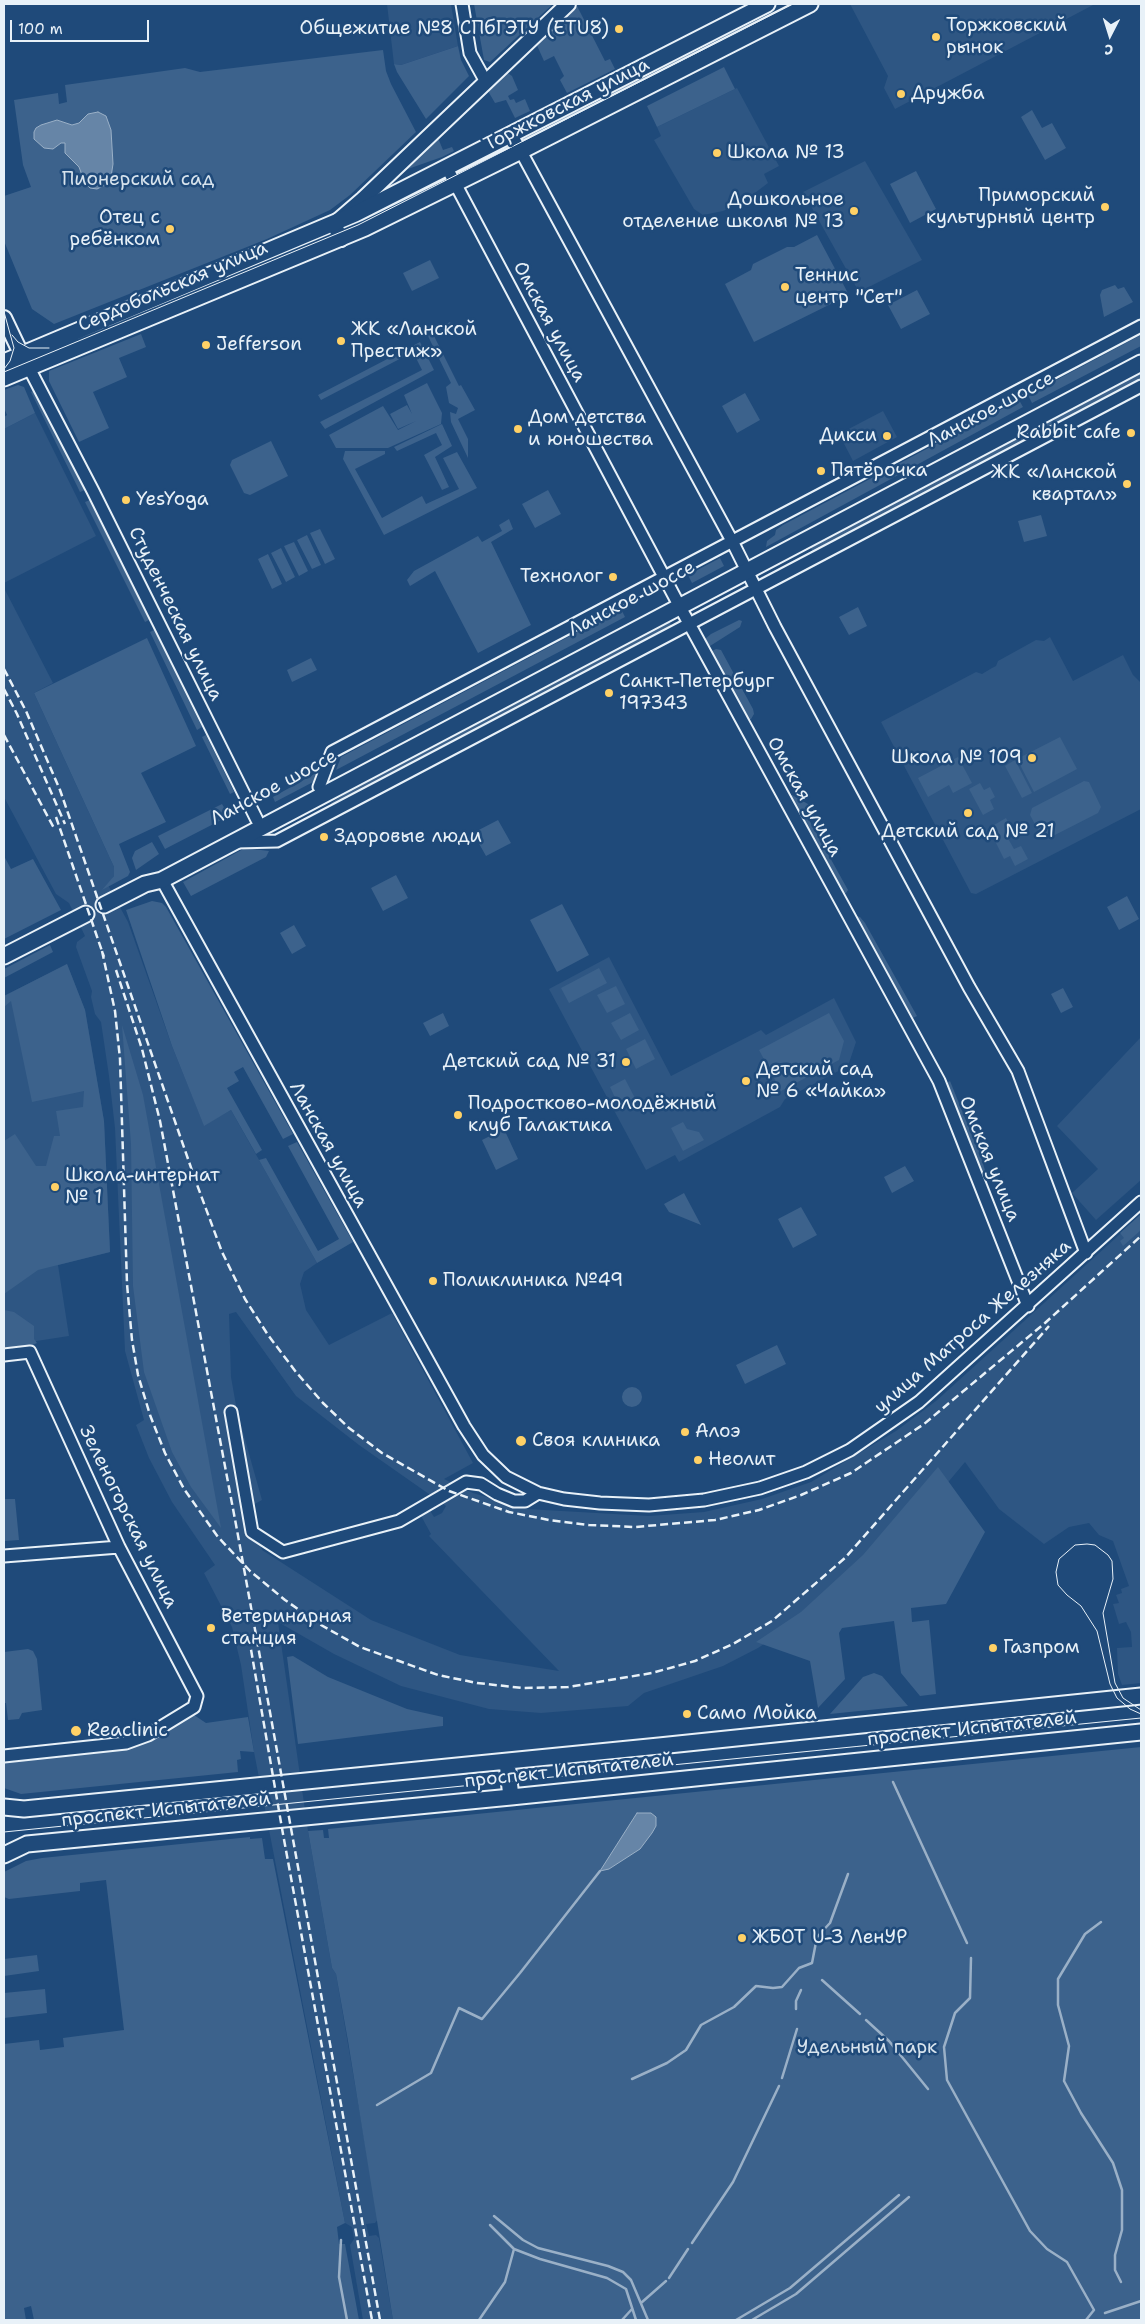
<!DOCTYPE html>
<meta charset="utf-8">
<style>
body{margin:0}
#map{position:relative;width:1145px;height:2324px;overflow:hidden;background:#1f4a7a;font-family:"Shantell Sans",sans-serif}
canvas{display:block}
.frame{position:absolute;inset:0;border:5px solid #e8f1f8;pointer-events:none}
.north{position:absolute;left:1085px;top:10px;width:50px;height:50px;-webkit-text-stroke:4px #1f4a7a;paint-order:stroke;rotate:185deg;font-size:14px;font-weight:700;line-height:20px;text-align:center;color:#e8f1f8}
.north::after{content:'';display:block;margin:auto;width:18px;height:22px;background:#e8f1f8;clip-path:polygon(50% 0,100% 100%,50% 72%,0 100%)}
.scale{position:absolute;left:10px;top:20px;width:139px;height:22px;box-sizing:border-box;border:2px solid #e8f1f8;border-top:0;padding-left:6px;font-size:15px;line-height:18px;white-space:nowrap;color:#e8f1f8;-webkit-text-stroke:4px #1f4a7a;paint-order:stroke}
</style>
<div id="map">
<canvas width="1145" height="2324"></canvas>
<div class="frame"></div>
<div class="north">С</div>
<div class="scale">100 m</div>
</div>
<script>
const context = document.querySelector('canvas').getContext('2d');
context.lineJoin = 'round';
function fill(path, color) { context.fillStyle = color; context.fill(path, 'evenodd'); }
const toPath = rows => new Path2D(rows.map(r => 'M' + r).join(''));
function stroke(path, color, width, dash) { context.strokeStyle = color; context.lineWidth = width; context.lineCap = dash ? 'butt' : 'round'; context.setLineDash(dash || []); context.stroke(path); }
function write(font, color, halo, rows, align = 'center') {
  context.font = font + ' "Shantell Sans",sans-serif'; context.lineWidth = 5; context.setLineDash([]); context.textBaseline = 'middle'; context.strokeStyle = halo; context.fillStyle = color; for (const [text, x, y, turn = 0] of rows) {
    context.save(); context.translate(x, y); context.rotate((+turn || 0) * Math.PI / 180); context.textAlign = isNaN(turn) ? turn : align; if (halo) context.strokeText(text, 0, 0); context.fillText(text, 0, 0); context.restore();
  }
}
fill(toPath([
 [387,4,451,4,458,46,401,65,394,64],
 [850,4,1095,4,895,109,884,88,888,76],
 [737,88,779,166,764,174,768,183,743,202,723,211,703,215,694,209,654,140,661,136,657,127],
 [865,161,922,260,859,292,803,192],
 [883,411,897,437,853,461,839,434],
 [35,413,96,536,4,583,4,429],
 [4,588,53,683,34,693,114,867,114,876,108,885,128,922,172,1046,204,1125,231,1110,317,1263,304,1272,300,1284,306,1310,329,1345,392,1313,473,1463,444,1479,473,1493,527,1509,649,1516,704,1512,762,1499,811,1482,896,1431,936,1401,1141,1215,1141,1683,1122,1685,1118,1674,1117,1648,1132,1647,1131,1632,1126,1622,1119,1624,1113,1604,1119,1603,1116,1595,1122,1593,1121,1589,1129,1586,1113,1541,1099,1535,1089,1523,1069,1527,1044,1544,999,1509,965,1462,909,1529,803,1618,758,1648,723,1666,644,1693,628,1706,541,1713,489,1709,401,1686,334,1654,278,1622,308,1831,332,1968,336,1974,378,2219,375,2223,366,2224,369,2236,376,2235,379,2238,393,2320,363,2320,350,2245,354,2239,352,2227,345,2223,254,1752,241,1665,232,1627,204,1573,215,1565,172,1502,149,1458,136,1425,144,1420,125,1351,115,1128,109,1076,101,1022,95,1014,91,997,92,991,76,947,77,942,85,936,69,903,56,894,4,797],
 [236,1312,296,1396,359,1445,446,1506,442,1513,434,1517,429,1509,420,1514,431,1534,429,1536,559,1671,460,1655,371,1620,262,1550,251,1506,262,1500,237,1411,231,1377,229,1314],
 [1050,637,1073,681,1123,655,1133,675,1141,683,1141,809,976,894,971,893,881,722,976,672,982,674,992,668,996,666,998,661,1036,640,1044,641],
 [609,957,671,1076,761,1030,766,1035,834,998,856,1042,848,1066,785,1099,780,1107,679,1162,675,1155,646,1170,549,989],
 [67,964,85,1010,104,1121,110,1252,58,1265,69,1336,4,1346,4,996],
 [1141,1037,1141,1180,1096,1220,1072,1193,1098,1169,1057,1126]
]), '#2e5683');
fill(toPath([
 [474,4,553,4,490,62,484,60],
 [577,6,605,61,610,59,615,69,567,93,560,80,564,76,554,56,544,61,535,41],
 [458,46,461,60,469,76,426,119,397,72,394,64,401,65],
 [383,50,386,71,391,84,416,132,350,195,330,210,267,239,54,324,32,309,4,241,4,196,31,187,23,165,14,100,58,93,59,104,67,102,65,85,185,68,200,72],
 [724,67,735,89,657,127,647,106],
 [506,72,512,76,518,90,508,96,510,100,514,99,516,103,525,99,530,111,515,118,506,100,495,103,488,91],
 [1032,110,1042,128,1052,123,1066,148,1045,160,1021,117],
 [438,138,443,150,452,147,454,151,442,157,405,170],
 [916,171,936,209,910,223,890,184],
 [817,235,849,295,754,342,725,284,751,270,753,264,787,247,794,247],
 [430,260,439,278,412,291,403,273],
 [1115,285,1118,289,1124,287,1133,302,1104,317,1100,295,1102,290],
 [917,290,930,314,901,329,888,305],
 [450,322,451,324,433,334,459,386,461,385,475,410,458,419,468,439,468,458,451,422,450,412,456,414,458,408,449,403,446,387,451,383,427,334],
 [141,334,146,347,119,358,127,377,93,392,109,428,79,442,49,381,49,371],
 [1141,335,1141,346,1032,403,1028,395],
 [420,342,434,370,325,429,320,422,422,370,413,352,321,400,318,395],
 [1141,372,1141,380,1047,429,1044,423],
 [427,383,442,413,441,424,388,448,336,448,329,435,383,406,398,430,416,421,398,429,390,414,407,405,412,414,404,395],
 [18,385,24,387,35,413,4,429,4,417,7,415,4,408,4,390],
 [35,390,85,490,80,492,31,392],
 [745,393,760,420,737,433,722,406],
 [1019,400,1023,407,766,547,767,541,775,535,776,530,783,525],
 [442,424,452,446,435,457,449,487,442,490,424,455,442,445,436,433,397,451,394,447],
 [1034,428,1037,434,814,553,810,547],
 [271,441,288,476,250,495,244,493,230,465,232,460],
 [345,451,385,451,385,454,355,469,382,518,422,496,426,504,459,489,443,458,457,452,477,488,384,535,343,459],
 [548,490,561,514,535,528,522,504],
 [90,500,149,620,145,622,85,502],
 [1041,515,1047,536,1024,542,1018,521],
 [509,519,513,529,491,542,531,625,478,653,435,571,410,586,407,580,414,571,478,536,482,542,502,531,499,525],
 [320,529,335,559,325,564,310,533],
 [307,535,321,565,312,569,297,540],
 [294,542,308,571,299,576,284,546],
 [281,548,295,577,286,582,271,553],
 [268,554,282,584,272,589,258,559],
 [720,558,724,566,692,583,688,575],
 [858,607,867,626,849,635,839,617],
 [621,609,625,617,336,770,341,757],
 [739,620,742,621,740,627,710,646,706,642,705,639,711,634],
 [669,621,672,627,332,805,331,803,373,776],
 [154,630,202,727,197,730,150,632],
 [147,638,196,746,141,773,166,822,119,844,130,872,128,876,102,890,114,876,114,867,34,693],
 [716,649,721,650,753,709,754,714,751,719,746,719,712,654,712,651],
 [311,658,317,670,292,682,287,670],
 [206,735,234,792,230,794,202,737],
 [1060,737,1077,769,1034,792,1017,759],
 [958,757,972,783,953,793,949,785,928,797,918,778],
 [1015,760,1032,793,1022,798,1005,766],
 [321,765,322,769,315,781,275,802,273,797,318,772,316,767],
 [1084,781,1089,782,1101,807,1098,813,1049,838,1043,839,1030,815,1032,808],
 [980,783,984,790,990,787,995,797,990,800,994,809,983,815,969,789],
 [792,795,808,804,810,810,808,818,848,890,846,893,841,892,790,796],
 [222,804,229,816,165,849,158,836],
 [1006,818,1013,832,1006,835,1014,849,1021,846,1028,859,1015,866,1010,856,1004,859,994,839,999,836,994,825],
 [498,820,511,843,486,856,473,833],
 [152,842,159,854,136,870,132,858,135,851],
 [245,848,269,851,266,857,191,896,183,882],
 [4,856,11,869,33,859,61,910,4,939],
 [396,875,408,898,383,911,371,888],
 [1127,896,1139,919,1119,930,1107,907],
 [152,901,162,903,166,907,293,1134,283,1139,243,1067,234,1072,239,1081,227,1088,262,1150,256,1154,231,1110,204,1126,172,1046,126,910],
 [562,904,589,955,557,972,530,920],
 [856,916,860,917,865,923,917,1016,913,1018,910,1017,855,918],
 [294,925,306,946,292,954,280,933],
 [50,945,53,952,4,978,4,969],
 [67,964,85,1010,104,1121,110,1252,38,1270,4,1294,4,1141,15,1134,36,1166,46,1166,54,1136,60,1136,56,1111,83,1107,84,1091,32,1102,11,1001,4,1007,4,996],
 [599,968,607,983,569,1003,561,988],
 [616,986,625,1004,607,1013,597,995],
 [1063,988,1073,1007,1061,1013,1051,994],
 [443,1013,449,1026,430,1036,423,1023],
 [630,1013,639,1030,621,1040,611,1023],
 [829,1013,844,1041,839,1060,781,1091,759,1050],
 [122,1025,143,1095,221,1528,191,1487,172,1452,144,1372,133,1286,131,1144],
 [645,1039,655,1059,636,1069,626,1049],
 [625,1079,636,1100,620,1108,610,1087],
 [950,1081,975,1143,981,1152,981,1157,987,1177,983,1176,949,1091,947,1083],
 [683,1122,687,1129,699,1132,704,1140,683,1151,671,1128],
 [504,1129,518,1159,496,1170,482,1140],
 [297,1142,353,1242,317,1263,259,1160,266,1158,318,1251,339,1239,288,1146],
 [905,1166,914,1181,892,1193,884,1177],
 [684,1193,701,1225,669,1212,664,1204],
 [801,1207,817,1235,793,1248,778,1219],
 [1141,1214,1141,1230,1123,1246,1120,1241,1124,1238,1120,1233],
 [4,1310,14,1312,34,1326,34,1339,37,1343,4,1358],
 [777,1345,786,1364,745,1384,736,1365],
 '622 1397a10 10 0 1 1 20 0a10 10 0 1 1-20 0Z',
 [938,1467,985,1532,946,1604,911,1608,912,1622,929,1620,936,1694,920,1696,901,1673,894,1621,842,1628,839,1633,845,1679,818,1708,810,1661,756,1642,801,1612,863,1555],
 [4,1499,15,1499,19,1540,4,1541],
 [28,1649,33,1651,37,1659,42,1710,22,1713,19,1719,8,1720,6,1703,4,1703,4,1652],
 [293,1656,328,1677,407,1709,443,1717,443,1726,298,1744,287,1657],
 [874,1673,882,1676,908,1706,830,1714,863,1677],
 [191,1713,206,1723,248,1717,254,1752,240,1751,241,1759,237,1760,238,1772,21,1794,4,1788,4,1760,126,1748],
 [1141,1747,1141,2320,393,2320,348,2041,336,1974,332,1968,308,1831,323,1830,324,1838,329,1838,328,1829],
 [250,1837,250,1839,262,1838,265,1859,273,1859,345,2223,337,2227,339,2244,345,2244,359,2320,34,2320,31,2306,24,2308,26,2320,4,2320,4,2044,39,2040,40,2050,64,2047,63,2038,124,2030,106,1880,80,1883,80,1891,9,1899,4,1897,4,1872,26,1861,42,1858],
 [37,1955,39,1971,4,1976,4,1959],
 [45,1989,47,2013,4,2018,4,1993]
]), '#3c628c');
const water = toPath([
 [98,112,106,116,111,130,113,164,111,177,105,185,97,189,90,188,85,183,79,167,65,153,65,143,61,143,53,149,44,148,34,139,34,132,36,128,41,125,57,120,72,125,79,123,88,114,98,112],
 [637,1813,651,1813,656,1817,656,1826,652,1833,640,1849,609,1869,600,1871,637,1813]
]);
fill(water, '#6685a7');
stroke(water, '#9ab0c7', 1);
stroke(toPath([
 [893,1782,967,1943],
 [1101,1922,1085,1934,1058,1979,1058,2005,1069,2046,1064,2081,1081,2113,1113,2163,1122,2190,1122,2230,1115,2255,1115,2270,1121,2282],
 [971,1958,970,1998,955,2013,944,2047,947,2080,1030,2231,1047,2249,1067,2262,1094,2310,1086,2320],
 [822,1980,860,2014],
 [796,2009,796,2001,801,1990],
 [866,2020,889,2041,928,2089],
 [782,2078,797,2029],
 [632,2079,667,2063,686,2050,701,2025,734,2007,756,1986,773,1988,782,1987,799,1968,812,1963,817,1937,830,1923,848,1874],
 [377,2105,431,2073,459,2008,482,2019,520,1973,600,1871],
 [494,2216,523,2240,538,2248,608,2266,623,2272,631,2280,648,2320],
 [490,2225,514,2249,540,2259,607,2278,626,2289,636,2320],
 [341,2240,339,2277,347,2320],
 [692,2243,733,2182,779,2086],
 [669,2278,688,2249],
 [641,2303,666,2281],
 [1105,2313,1141,2301],
 [479,2320,505,2282,514,2249],
 [622,2320,632,2309],
 [736,2320,790,2288,899,2195],
 [752,2320,796,2294,909,2197]
]), '#9ab0c7', 2.5);
const minor = toPath([
 [462,4,470,53,486,82],
 [512,135,732,541,775,627,969,987,1018,1071,1086,1253],
 [447,168,680,607,939,1081,1028,1306],
 [29,368,93,491,257,820],
 [319,787,332,752,1141,326],
 [236,842,277,841,1141,386],
 [162,880,464,1426,483,1455,506,1477,538,1493,564,1499,600,1503,649,1505,704,1500,760,1488,806,1472,850,1450,919,1402,1141,1202],
 [4,1355,30,1352,119,1547,197,1696,194,1707,148,1735,126,1743,4,1756],
 [231,1412,252,1532,283,1552,399,1521,466,1482,481,1484,497,1494,514,1501,525,1501,538,1493],
 [4,1556,119,1547]
]);
const tertiary = toPath([
 [341,239,334,224,363,199,568,4],
 [4,318,26,364]
]);
const secondary = toPath([
 [4,362,355,214,767,4],
 [4,378,365,228,521,151,810,4],
 [104,905,145,884,162,880,1141,363],
 [4,956,86,914],
 [507,1762,511,1797],
 [4,1807,24,1809,659,1746,1141,1696],
 [4,1855,27,1844,511,1797,1141,1732]
]);
stroke(minor, '#e8f1f8', 15);
stroke(tertiary, '#e8f1f8', 18);
stroke(secondary, '#e8f1f8', 19);
stroke(minor, '#1f4a7a', 11);
stroke(tertiary, '#1f4a7a', 14);
stroke(secondary, '#1f4a7a', 15);
stroke(toPath([
 [4,312,14,348,10,361,4,369],
 [12,335,18,342,29,348,49,348],
 [4,372,358,225,793,4],
 [1141,1710,1123,1698,1115,1683,1103,1613,1113,1579,1112,1561,1108,1555,1095,1545,1087,1544,1075,1545,1059,1559,1056,1572,1058,1585,1067,1595,1081,1606,1097,1631,1110,1684,1117,1698,1130,1709,1141,1714],
 [4,1832,1141,1718]
]), '#e8f1f8', 1);
stroke(toPath([
 [4,669,26,711,60,790,196,1182,222,1252,245,1299,268,1335,296,1372,323,1403,349,1428,382,1453,449,1491,509,1512,549,1520,589,1525,635,1527,715,1520,759,1510,801,1495,851,1473,924,1424,1045,1323,1141,1236],
 [4,689,17,714,65,824],
 [4,735,55,830],
 [56,817,104,957],
 [102,951,115,1011,120,1059,127,1284,132,1340,138,1375,150,1415,165,1453,184,1489,218,1537,250,1571,285,1600,321,1625,360,1647,438,1675,477,1683,523,1688,568,1687,652,1673,695,1661,733,1644,772,1621,845,1558,1049,1326],
 [116,970,142,1049,160,1121,237,1530,380,2320],
 [249,1638,283,1834,372,2320]
]), '#e8f1f8', 2.5, [8, 4]);
for (const [x, y, r, color] of [
 [619,29,5,"#ffd166"],
 [936,37,5,"#ffd166"],
 [901,94,5,"#ffd166"],
 [717,153,5,"#ffd166"],
 [1105,207,5,"#ffd166"],
 [854,211,5,"#ffd166"],
 [170,229,5,"#ffd166"],
 [785,287,5,"#ffd166"],
 [341,341,5,"#ffd166"],
 [206,345,5,"#ffd166"],
 [518,429,5,"#ffd166"],
 [1131,433,5,"#ffd166"],
 [887,436,5,"#ffd166"],
 [821,471,5,"#ffd166"],
 [1127,484,5,"#ffd166"],
 [126,500,5,"#ffd166"],
 [613,577,5,"#ffd166"],
 [609,693,5,"#ffd166"],
 [1032,758,5,"#ffd166"],
 [968,813,5,"#ffd166"],
 [324,837,5,"#ffd166"],
 [626,1062,5,"#ffd166"],
 [746,1081,5,"#ffd166"],
 [458,1115,5,"#ffd166"],
 [55,1187,5,"#ffd166"],
 [433,1281,5,"#ffd166"],
 [685,1432,5,"#ffd166"],
 [521,1441,6,"#ffd166"],
 [698,1460,5,"#ffd166"],
 [211,1628,5,"#ffd166"],
 [993,1648,5,"#ffd166"],
 [687,1714,5,"#ffd166"],
 [76,1731,6,"#ffd166"],
 [742,1938,5,"#ffd166"]
]) { const dot = new Path2D(); dot.arc(x, y, r, 0, 2 * Math.PI); context.fillStyle = color; context.fill(dot); stroke(dot, '#1f4a7a', 2); }
write('19px', '#e8f1f8', '#1f4a7a', [
 ["Торжковский",946,26],
 ["рынок",946,48],
 ["Общежитие №8 СПбГЭТУ (ETU8)",609,29,"right"],
 ["Дружба",911,94],
 ["Школа № 13",727,153],
 ["Приморский",1095,196,"right"],
 ["культурный центр",1095,218,"right"],
 ["Дошкольное",844,200,"right"],
 ["отделение школы № 13",844,222,"right"],
 ["Отец с",160,218,"right"],
 ["ребёнком",160,240,"right"],
 ["Теннис",795,276],
 ["центр \"Сет\"",795,298],
 ["ЖК «Ланской",351,330],
 ["Престиж»",351,352],
 ["Jefferson",216,345],
 ["Дом детства",528,418],
 ["и юношества",528,440],
 ["Rabbit cafe",1121,433,"right"],
 ["Дикси",877,436,"right"],
 ["Пятёрочка",831,471],
 ["ЖК «Ланской",1117,473,"right"],
 ["квартал»",1117,495,"right"],
 ["YesYoga",136,500],
 ["Технолог",603,577,"right"],
 ["Санкт-Петербург",619,682],
 ["197343",619,704],
 ["Школа № 109",1022,758,"right"],
 ["Детский сад № 21",968,832,"center"],
 ["Здоровые люди",334,837],
 ["Детский сад № 31",616,1062,"right"],
 ["Детский сад",756,1070],
 ["№ 6 «Чайка»",756,1092],
 ["Подростково-молодёжный",468,1104],
 ["клуб Галактика",468,1126],
 ["Школа-интернат",65,1176],
 ["№ 1",65,1198],
 ["Поликлиника №49",443,1281],
 ["Алоэ",695,1432],
 ["Своя клиника",532,1441],
 ["Неолит",708,1460],
 ["Ветеринарная",221,1617],
 ["станция",221,1639],
 ["Газпром",1003,1648],
 ["Само Мойка",697,1714],
 ["Reaclinic",87,1731],
 ["ЖБОТ U-3 ЛенУР",752,1938]
], 'left');
write('19px', '#e8f1f8', '#1f4a7a', [
 ["Торжковская улица",567,105,-27],
 ["Сердобольская улица",173,287,-23],
 ["Омская улица",549,322,62],
 ["Ланское шоссе",991,410,-28],
 ["Ланское шоссе",632,599,-28],
 ["Студенческая улица",175,614,64],
 ["Ланское шоссе",274,788,-28],
 ["Омская улица",804,797,61],
 ["Ланская улица",328,1145,61],
 ["Омская улица",989,1159,68],
 ["улица Матроса Железняка",973,1327,-41],
 ["Зеленогорская улица",128,1517,64],
 ["проспект Испытателей",972,1729,-6],
 ["проспект Испытателей",569,1771,-6],
 ["проспект Испытателей",166,1810,-6]
]);
write('19px', '#d7e3ed', '#1f4a7a', [
 ["Пионерский сад",138,180],
 ["Удельный парк",867,2048]
]);
</script>
